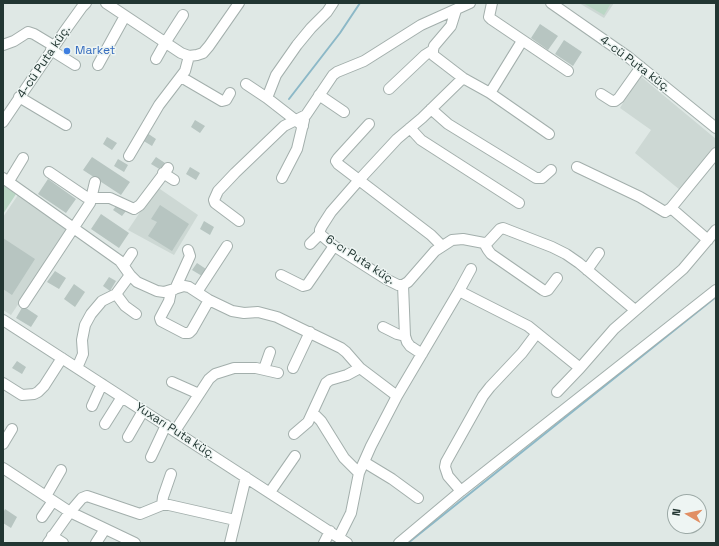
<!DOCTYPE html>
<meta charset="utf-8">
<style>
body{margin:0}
#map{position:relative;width:719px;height:546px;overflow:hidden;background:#dfe8e5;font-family:"Space Grotesk",sans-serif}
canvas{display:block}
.frame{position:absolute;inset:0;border:4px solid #223632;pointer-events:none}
.north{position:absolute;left:667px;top:494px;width:40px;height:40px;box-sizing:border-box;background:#eef5f3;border:1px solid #9ca9a6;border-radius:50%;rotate:279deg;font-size:11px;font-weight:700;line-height:16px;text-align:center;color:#223632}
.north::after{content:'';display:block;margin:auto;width:14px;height:18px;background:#e18f64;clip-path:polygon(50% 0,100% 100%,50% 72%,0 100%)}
</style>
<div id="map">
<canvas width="719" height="546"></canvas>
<div class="frame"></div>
<div class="north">N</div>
</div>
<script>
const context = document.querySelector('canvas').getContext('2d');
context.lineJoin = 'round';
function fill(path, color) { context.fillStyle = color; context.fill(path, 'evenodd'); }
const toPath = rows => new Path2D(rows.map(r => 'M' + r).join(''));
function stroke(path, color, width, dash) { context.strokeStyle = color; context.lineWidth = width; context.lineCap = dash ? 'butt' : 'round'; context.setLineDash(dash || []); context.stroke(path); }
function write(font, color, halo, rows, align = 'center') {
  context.font = font + ' "Space Grotesk",sans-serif'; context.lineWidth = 3; context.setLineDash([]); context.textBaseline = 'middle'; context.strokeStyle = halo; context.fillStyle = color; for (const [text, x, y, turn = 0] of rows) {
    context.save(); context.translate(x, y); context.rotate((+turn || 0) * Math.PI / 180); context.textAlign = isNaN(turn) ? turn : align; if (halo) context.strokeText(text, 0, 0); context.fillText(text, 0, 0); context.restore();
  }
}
fill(toPath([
 [579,3,614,3,604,18],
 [639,75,716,139,716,150,680,190,635,153,651,130,620,108],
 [157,187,198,215,174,255,128,230],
 [18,195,69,228,11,315,3,310,3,217]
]), '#cdd8d4');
fill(toPath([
 [583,3,611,3,604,15],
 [3,185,16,194,3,214]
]), '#bad7c5');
stroke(toPath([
 [289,99,340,33,360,3],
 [408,543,716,297]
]), '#8cb8c7', 2);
fill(toPath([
 [540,24,558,36,548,50,531,38],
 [564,40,582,52,573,66,555,54],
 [195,120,205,126,200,133,191,127],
 [147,133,156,139,152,146,142,140],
 [107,137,117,143,112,150,103,144],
 [92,157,130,182,121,195,83,170],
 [156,157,165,163,161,170,151,164],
 [118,159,128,165,124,172,114,166],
 [190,167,200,173,196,180,186,174],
 [48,179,76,199,66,213,38,194],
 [117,205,126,211,122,216,113,210],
 [160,205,189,224,172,251,148,236,157,222,151,219],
 [101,214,129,233,119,248,91,229],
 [204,221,214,227,210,235,200,229],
 [3,238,35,259,12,295,3,289],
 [197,263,206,269,202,276,192,270],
 [55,271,66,278,59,289,47,282],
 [109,277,116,281,110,291,103,286],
 [74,284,85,292,75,307,64,299],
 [23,306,38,316,31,327,16,318],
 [17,361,26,367,22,374,12,368],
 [5,509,17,517,11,528,3,523,3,513]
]), '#b7c5c1');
const minor = toPath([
 [106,3,181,53,189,56,197,55,203,53,209,46,239,3],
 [492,3,489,17,491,19,568,71],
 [551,3,627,56,716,128],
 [456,10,451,26,434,46,433,50,433,55,463,78,490,93,549,134],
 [3,45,14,41,28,32,34,34,54,46],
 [51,50,75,65],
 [156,59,165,43,183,15],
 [98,65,125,16],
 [181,77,222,101,226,100,230,93],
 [463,78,422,118,397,139,359,180,331,212,322,226,320,230,320,234,334,246,386,279,398,285,403,285,408,282,435,251,452,240,463,239,484,243,488,242,500,229,503,228,552,247,566,254,579,263,635,310],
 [246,84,267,98],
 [389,89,425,55,433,50],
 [490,93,522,41],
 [601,94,612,101,615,101,619,98,641,67],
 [319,95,344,112],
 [19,97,66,125],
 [431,109,448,124,536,178,542,178,551,170],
 [3,122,64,32,82,7,86,3],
 [369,124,338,158,336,161,338,164,431,235,442,246],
 [303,126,267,98,276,75,297,45,311,28,327,12,333,3],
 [410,128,421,140,519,203],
 [129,156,159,105,185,71,189,56],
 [577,167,640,197,665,212,671,208,716,153],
 [49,172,86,197,92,198,110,198,134,209,140,205,168,168],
 [163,173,174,180],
 [3,178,120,261,130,275,137,282,157,291,164,292,184,286,189,287,209,300,232,311,244,313,258,312,277,317,341,348,346,352,360,368,397,396],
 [282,178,297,149,304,120],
 [9,181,23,158],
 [671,208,708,240],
 [239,221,215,203,214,200,218,191,235,173,284,126,306,115,333,75,337,72,364,61,421,25,470,3],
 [484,243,488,250,491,254,543,290,545,291,548,290,557,278],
 [310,244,320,234],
 [124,265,132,253],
 [587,270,599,253],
 [281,275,303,286,307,285,334,246],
 [403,285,405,336,407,342,410,346,422,354],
 [175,289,190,256,188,250],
 [171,291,169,301,160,318,161,321,184,333,189,333,192,330,209,300],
 [459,291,471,269],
 [197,292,227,246],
 [116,294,125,306,136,314],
 [24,303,90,203,95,182],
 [3,320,347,543],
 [383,327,397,334,405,336],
 [77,368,83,354,82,340,85,325,91,314,102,301,116,294,130,275],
 [293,368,310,332],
 [264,369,270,352],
 [172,382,199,394],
 [3,383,22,395,34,394,38,392,44,386,62,358],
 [557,392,580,368],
 [92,406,102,384],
 [313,413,321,421,344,458,359,473],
 [105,424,122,397],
 [175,431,209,379,215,374,234,368,256,368,278,373],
 [294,434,308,422,326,383,330,380,347,375,360,368],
 [128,437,143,411],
 [3,444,12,429],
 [151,457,166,425],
 [364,462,392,479,418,498],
 [3,468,70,512,135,543],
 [461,491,448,476,445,467,446,462,483,396,490,387,522,353,537,333],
 [270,492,295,456],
 [46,496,61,470],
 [162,505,163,497,171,474],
 [42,517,53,501],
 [52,536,63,543],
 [339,537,351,513,359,473,371,446,397,396,459,291,528,326,580,368,614,329,683,269,716,230],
 [48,543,70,512,82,498,87,496,140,514,162,505,169,505,235,520],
 [96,543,105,529],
 [230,543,246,477],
 [324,543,330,531],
 [399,543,461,491,716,290]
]);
stroke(minor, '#a3afac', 12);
stroke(minor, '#fff', 10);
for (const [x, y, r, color] of [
 [67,51,4,"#3f7fe0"]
]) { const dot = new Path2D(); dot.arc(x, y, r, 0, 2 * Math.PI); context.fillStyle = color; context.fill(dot); stroke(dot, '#eef5f3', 1.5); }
write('12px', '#366cbe', '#eef5f3', [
 ["Market",75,51]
], 'left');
write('12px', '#223632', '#eef5f3', [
 ["4-cü Puta küç.",44,62,-56],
 ["4-cü Puta küç.",635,64,37],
 ["6-cı Puta küç.",360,260,33],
 ["Yuxarı Puta küç.",175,431,33]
]);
</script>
